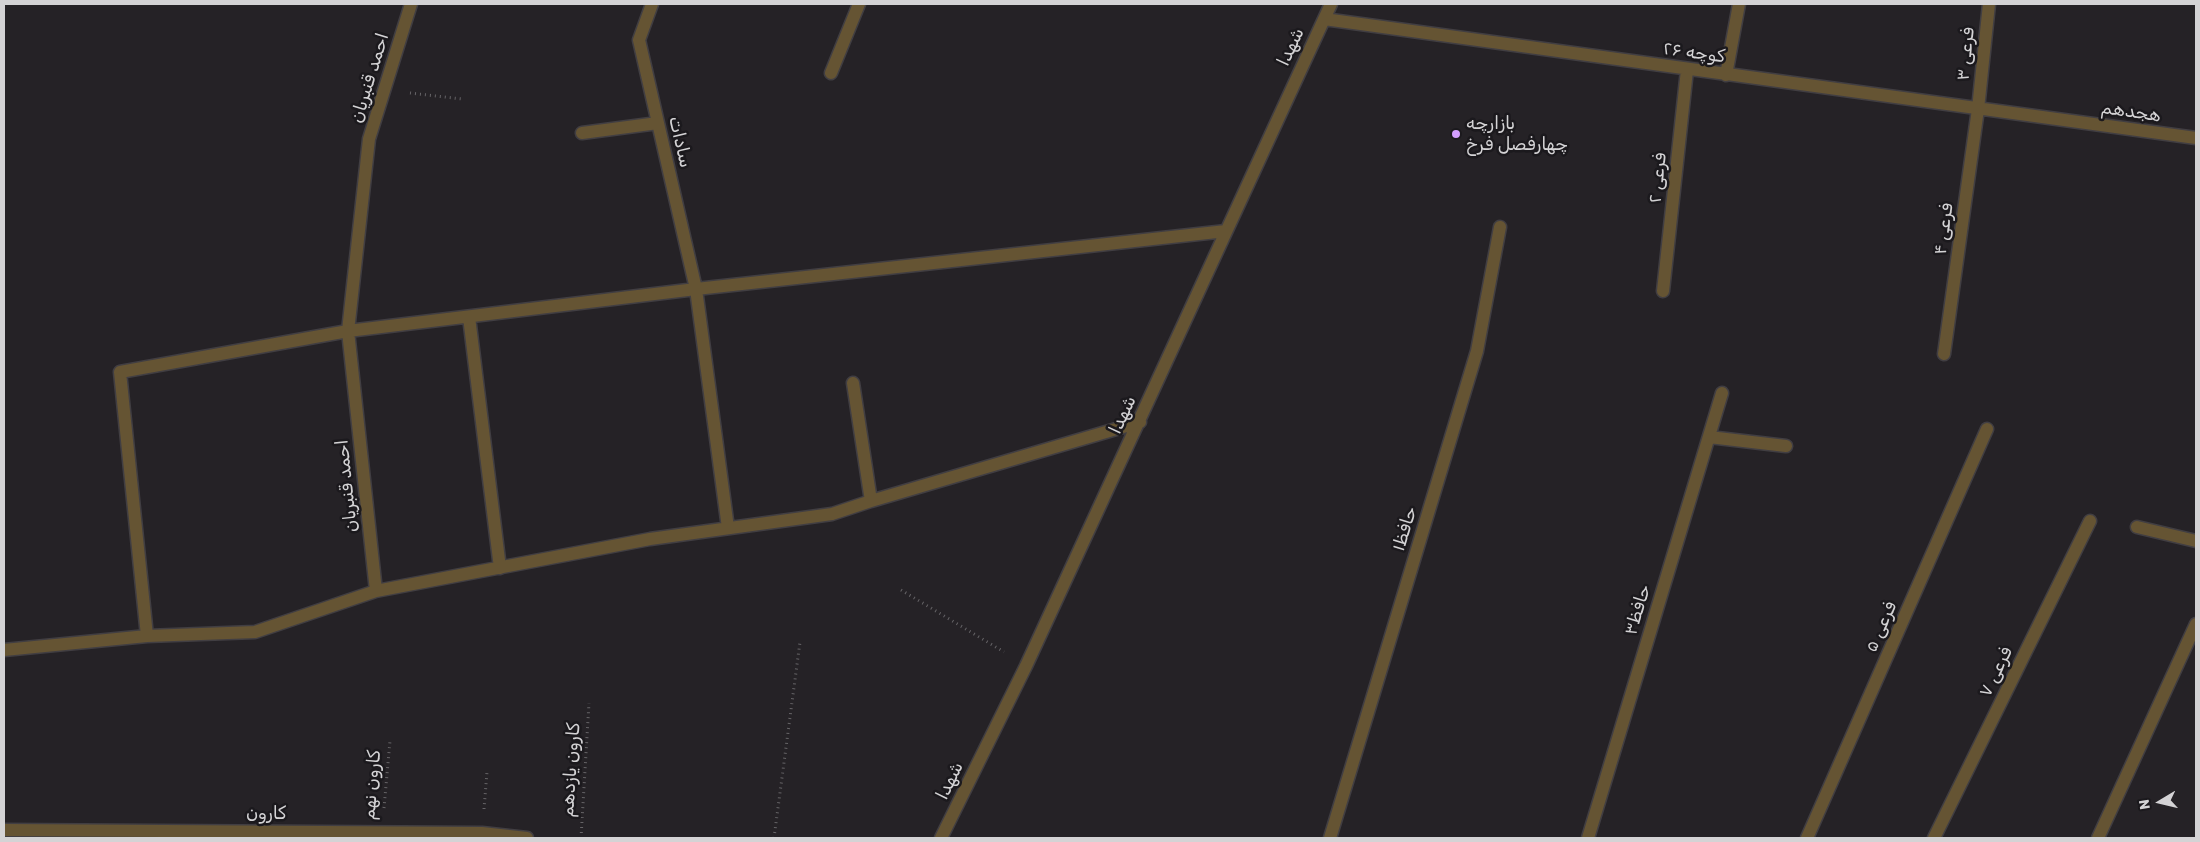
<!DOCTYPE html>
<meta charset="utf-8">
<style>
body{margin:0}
#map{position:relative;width:2200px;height:842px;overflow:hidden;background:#252226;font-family:Rubik,sans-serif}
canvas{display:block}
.frame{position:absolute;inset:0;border:5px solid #d4d3d5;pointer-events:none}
.north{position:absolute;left:2135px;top:777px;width:50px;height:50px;-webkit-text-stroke:4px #1b191d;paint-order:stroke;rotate:261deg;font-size:14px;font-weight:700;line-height:20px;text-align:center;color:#d4d3d5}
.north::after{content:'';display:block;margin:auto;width:18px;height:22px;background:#d4d3d5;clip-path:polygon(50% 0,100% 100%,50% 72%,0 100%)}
</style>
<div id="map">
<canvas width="2200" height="842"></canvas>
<div class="frame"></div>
<div class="north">N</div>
</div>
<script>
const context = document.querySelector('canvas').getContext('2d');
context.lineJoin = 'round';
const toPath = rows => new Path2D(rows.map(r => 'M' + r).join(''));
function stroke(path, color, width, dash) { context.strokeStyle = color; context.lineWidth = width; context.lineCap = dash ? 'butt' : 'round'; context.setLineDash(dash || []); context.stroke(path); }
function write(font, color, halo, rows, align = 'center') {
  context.font = font + ' Rubik,"Noto Naskh Arabic",sans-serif'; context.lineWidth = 5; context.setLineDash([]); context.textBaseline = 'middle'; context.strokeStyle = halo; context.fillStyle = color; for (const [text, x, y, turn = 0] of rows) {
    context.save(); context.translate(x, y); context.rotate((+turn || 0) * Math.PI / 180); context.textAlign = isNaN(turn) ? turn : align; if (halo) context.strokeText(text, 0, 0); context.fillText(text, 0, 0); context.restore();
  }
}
const minor = toPath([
 [652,4,639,40,696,289,728,528],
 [1324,19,2196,138],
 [831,73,859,4],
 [1726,75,1739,4],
 [582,133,658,123],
 [1663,291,1687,70],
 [469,317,500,568],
 [1944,354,1978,109,1989,4],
 [853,383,871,501],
 [1709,437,1786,446],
 [2137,527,2196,541],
 [376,591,650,539,832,514,871,501,1140,422],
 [147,636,120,372,348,331,696,289,1226,231],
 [4,650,147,636,255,632,376,591,348,331,369,139,411,4],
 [4,830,482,833,527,838],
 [941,838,1026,666,1331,4],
 [1330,838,1477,351,1500,227],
 [1588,838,1722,393],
 [1807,838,1987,429],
 [1934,838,2090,521],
 [2098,838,2196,624]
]);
stroke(minor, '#413e42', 15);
stroke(toPath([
 [410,93,462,99],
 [901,590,1004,652],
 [384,808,390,741],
 [484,809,487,772],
 [581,838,589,703],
 [774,838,800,642]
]), '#666467', 3, [1, 4]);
stroke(minor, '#655433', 12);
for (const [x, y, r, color] of [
 [1456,134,5,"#d29dfd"]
]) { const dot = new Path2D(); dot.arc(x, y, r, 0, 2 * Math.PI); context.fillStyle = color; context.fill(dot); stroke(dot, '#1b191d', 2); }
write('18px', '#d4d3d5', '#1b191d', [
 ["شهدا",1291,47,-65],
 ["کوچه ۲۶",1694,53,8],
 ["فرعی ۳",1966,54,-84],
 ["احمد قنبریان",370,78,-73],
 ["هجدهم",2131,112,8],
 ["سادات",680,142,77],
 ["فرعی ۲",1658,178,-84],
 ["فرعی ۴",1944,229,-82],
 ["شهدا",1123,415,-65],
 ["احمد قنبریان",347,486,-96],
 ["حافظ۱",1405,529,-73],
 ["حافظ۳",1638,610,-73],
 ["فرعی ۵",1881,627,-66],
 ["فرعی ۷",1996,672,-64],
 ["کارون یازدهم",571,770,-86],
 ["شهدا",950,781,-64],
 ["کارون نهم",372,785,-85],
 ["کارون",266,814]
]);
write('18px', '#d4d3d5', '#1b191d', [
 ["بازارچه",1466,124],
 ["چهارفصل فرخ",1466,145]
], 'left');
</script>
